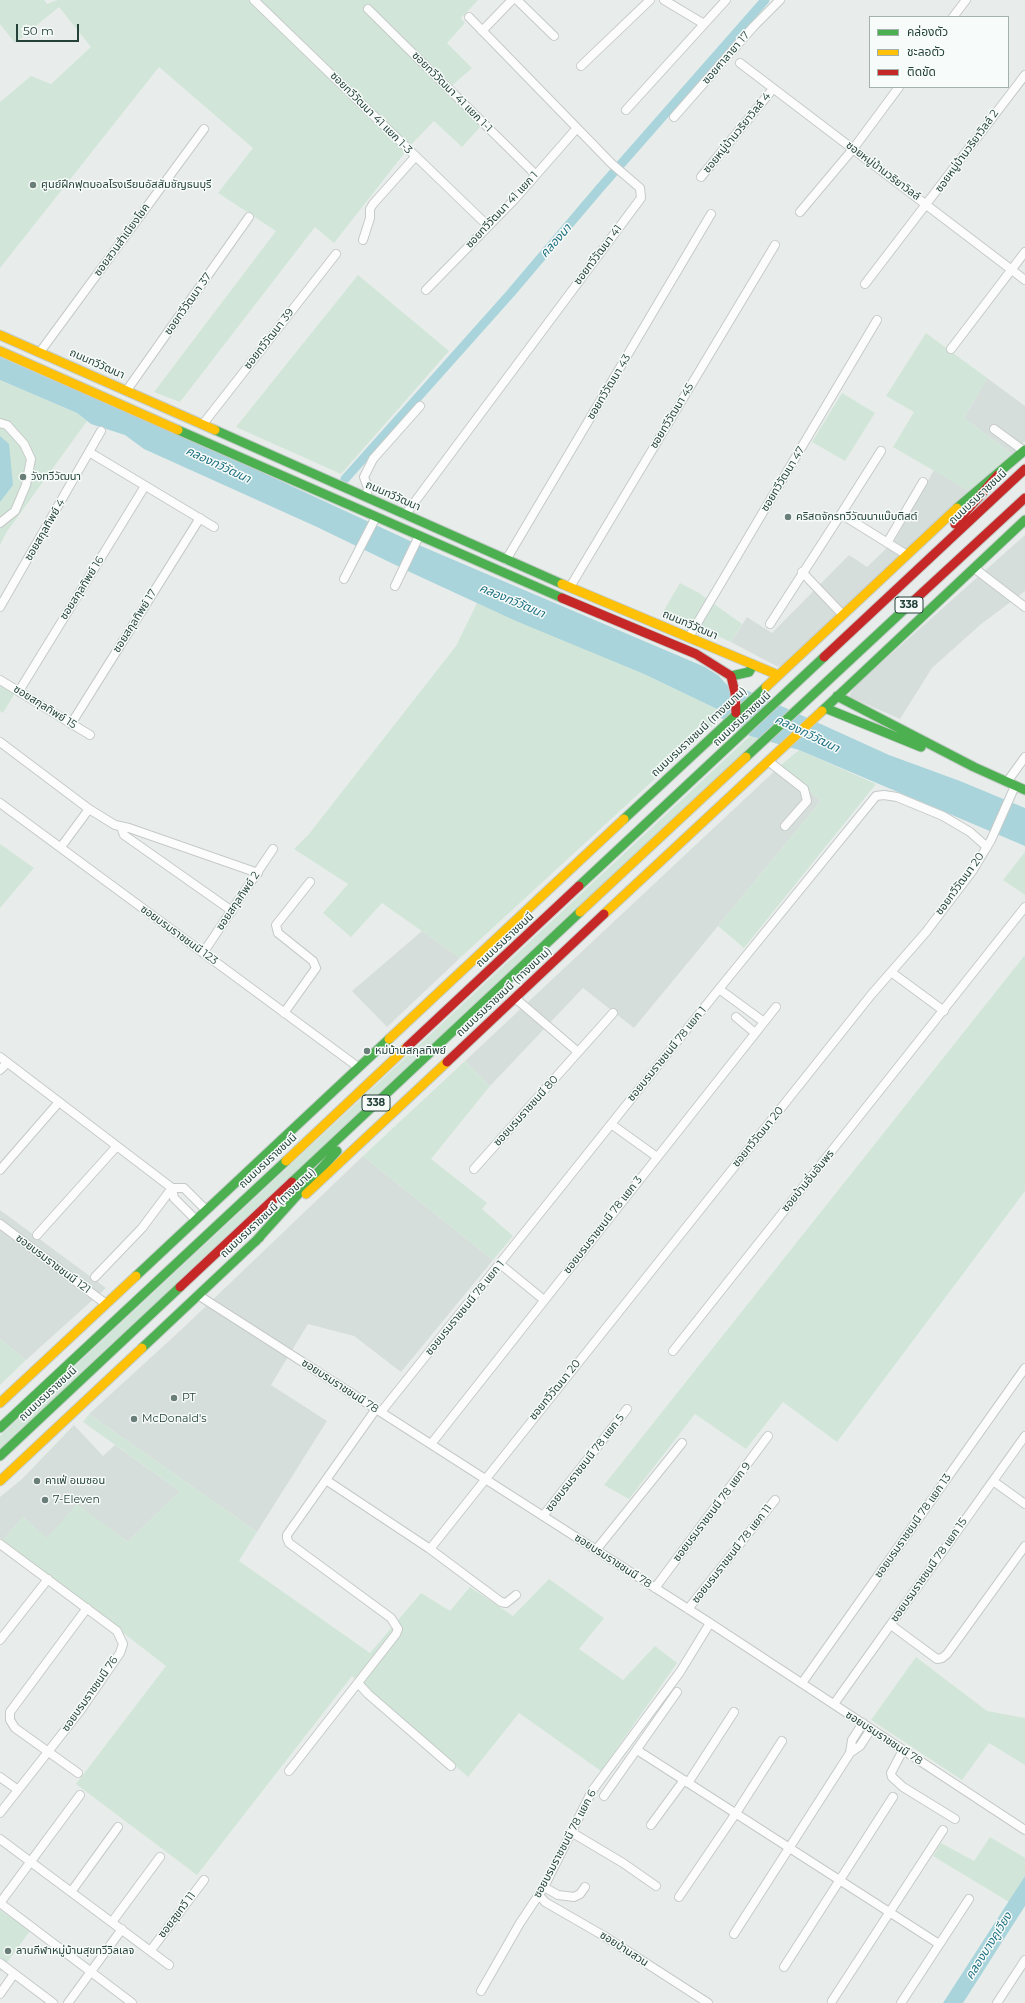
<!DOCTYPE html>
<meta charset="utf-8">
<style>
body{margin:0}
#map{position:relative;width:1025px;height:2003px;overflow:hidden;background:#e8edeb;font-family:Montserrat,"Noto Sans Thai",sans-serif}
canvas{display:block}
.legend{position:absolute;left:869px;top:16px;width:140px;height:72px;box-sizing:border-box;background:#f7fbf9;border:1px solid #a3b1ad;margin:0;padding:5px 7px;list-style:none;font-size:12px;color:#24423a}
.legend li{display:flex;align-items:center;gap:8px;height:20px}
.legend b{width:20px;border:1px solid #a3b1ad}
.scale{position:absolute;left:16px;top:24px;width:63px;height:18px;box-sizing:border-box;border:2px solid #24423a;border-top:0;padding-left:5px;font-size:12px;line-height:14px;white-space:nowrap;color:#24423a;-webkit-text-stroke:3px #f7fbf9;paint-order:stroke}
</style>
<div id="map">
<canvas width="1025" height="2003"></canvas>
<ul class="legend">
<li><b style="height:5px;background:#4caf50"></b>คล่องตัว</li>
<li><b style="height:5px;background:#ffc107"></b>ชะลอตัว</li>
<li><b style="height:5px;background:#c62828"></b>ติดขัด</li>
</ul>
<div class="scale">50 m</div>
</div>
<script>
const context = document.querySelector('canvas').getContext('2d');
context.lineJoin = 'round';
function fill(path, color) { context.fillStyle = color; context.fill(path, 'evenodd'); }
const toPath = rows => new Path2D(rows.map(r => 'M' + r).join(''));
function stroke(path, color, width, dash) { context.strokeStyle = color; context.lineWidth = width; context.lineCap = dash ? 'butt' : 'round'; context.setLineDash(dash || []); context.stroke(path); }
function write(font, color, halo, rows, align = 'center') {
  context.font = font + ' Montserrat,"Noto Sans Thai",sans-serif'; context.lineWidth = 3; context.setLineDash([]); context.textBaseline = 'middle'; context.strokeStyle = halo; context.fillStyle = color; for (const [text, x, y, turn = 0] of rows) {
    context.save(); context.translate(x, y); context.rotate((+turn || 0) * Math.PI / 180); context.textAlign = isNaN(turn) ? turn : align; if (halo) context.strokeText(text, 0, 0); context.fillText(text, 0, 0); context.restore();
  }
}
fill(toPath([
 [987,378,1025,406,1025,441,1012,454,964,418],
 [934,470,969,491,783,664,778,667,731,642,747,617,772,633,849,555,867,567,894,541],
 [1025,535,1025,591,980,625,932,668,900,719,850,697,850,694,855,686],
 [781,765,821,801,634,1028,583,988,490,1086,465,1061],
 [422,931,460,958,387,1027,352,991],
 [363,1156,493,1260,401,1372,354,1336,308,1324,271,1385,327,1421,257,1532,89,1414,182,1329],
 [0,1210,106,1288,26,1360,0,1339],
 [74,1425,103,1456,115,1445,180,1491,128,1542,77,1505,47,1539,23,1517,3,1540,0,1538,0,1497,22,1479]
]), '#d6dedb');
fill(toPath([
 [0,0,44,0,47,4,57,0,478,0,461,18,465,23,447,43,472,68,446,91,481,126,462,147,434,121,410,146,334,243,315,227,180,402,154,392,276,231,218,193,253,148,159,67,0,268,0,102,31,76,51,84,91,47,59,7,15,43,0,24],
 [358,275,449,351,341,474,236,427],
 [926,333,987,378,964,418,1012,454,969,491,893,447,914,412,886,396],
 [0,380,77,413,87,421,6,533,0,545],
 [842,393,875,413,845,461,812,442],
 [680,583,699,593,742,624,731,642,663,612],
 [477,603,644,674,719,710,721,718,460,958,382,903,351,937,323,913,348,884,294,849,309,834,456,646],
 [0,684,15,693,3,713,0,711],
 [750,736,759,739,0,1450,0,1436],
 [799,750,876,784,744,948,718,926,821,801,781,765],
 [0,844,34,868,0,908],
 [1025,852,1025,895,1003,880],
 [1025,955,1025,1191,837,1442,783,1402,746,1449,695,1414,629,1499,604,1485],
 [465,1061,490,1086,431,1159,487,1203,482,1209,513,1236,493,1260,363,1156],
 [0,1339,26,1360,0,1385],
 [89,1414,257,1532,239,1561,370,1653,421,1593,450,1611,470,1587,513,1616,549,1579,604,1618,579,1649,623,1680,655,1646,677,1663,601,1771,519,1713,468,1777,352,1676,197,1875,76,1784,166,1666,3,1540,23,1517,47,1538,77,1504,128,1542,180,1491,83,1422],
 [916,1657,987,1711,1025,1718,1025,1765,989,1743,962,1780,871,1720],
 [990,1837,1025,1858,1025,1876,1009,1902,933,1856,941,1843,974,1861],
 [0,1910,30,1931,0,1972]
]), '#d1e6d8');
fill(toPath([
 [0,357,244,464,421,546,705,667,719,676,728,686,729,690,746,690,889,755,960,781,1025,808,1025,846,799,750,750,736,721,718,719,710,644,674,516,621,412,573,317,527,144,449,125,435,91,424,77,413,0,380],
 [0,436,9,444,13,485,0,502],
 [1025,1876,1025,1906,963,2003,943,2003]
]), '#a9d4db');
stroke(toPath([
 [345,479,510,294,600,188,765,0]
]), '#a9d4db', 9);
const street = toPath([
 [254,0,488,226],
 [517,0,554,36],
 [664,0,704,24],
 [368,9,536,175],
 [953,17,966,0],
 [482,31,512,0],
 [740,63,1025,280],
 [581,66,650,0],
 [626,110,726,0],
 [674,117,754,26,780,0],
 [701,177,772,90],
 [800,212,853,149,899,87],
 [363,240,370,218,370,209,373,204,415,157],
 [865,284,1025,75],
 [426,290,514,200,577,128],
 [951,349,1025,252],
 [40,352,204,129],
 [127,390,249,217],
 [0,423,7,425,24,444,31,459,26,485,15,511,0,523],
 [203,424,336,254],
 [994,429,1024,451],
 [89,452,214,527],
 [366,497,368,488,364,477,373,459,420,406],
 [841,514,881,451],
 [405,515,641,198,640,188,612,164,469,17],
 [887,543,923,482],
 [506,560,711,214],
 [974,568,1025,607],
 [802,572,843,615],
 [344,579,376,517],
 [395,586,419,536],
 [570,587,775,245],
 [0,607,101,431],
 [770,624,841,514,907,555],
 [689,637,877,320],
 [0,680,90,735],
 [19,691,145,486],
 [71,724,200,518],
 [0,742,89,809,115,825,129,828,258,873],
 [768,761,804,789,807,801,785,826],
 [1007,782,1025,757],
 [0,803,358,1067],
 [121,827,124,835,232,911],
 [61,847,89,809],
 [203,953,273,849],
 [891,972,944,1011],
 [719,989,764,1022],
 [515,998,578,1052],
 [284,1013,316,968,313,961,278,933,276,925,310,882],
 [736,1017,755,1033],
 [0,1057,172,1188,142,1228,95,1277],
 [0,1070,7,1063],
 [611,1124,657,1157],
 [474,1169,613,1013],
 [0,1170,59,1102],
 [196,1220,174,1198,172,1188,184,1188,206,1210],
 [0,1224,106,1304],
 [37,1235,117,1146],
 [500,1264,544,1300],
 [198,1295,710,1623,1025,1830],
 [673,1351,1025,907],
 [381,1412,719,989,876,796,884,795,897,797,943,816,970,832,987,847],
 [431,1444,776,1007],
 [326,1480,430,1549,501,1602,506,1603,516,1595],
 [993,1481,1025,1504],
 [543,1516,627,1409],
 [0,1544,117,1631,123,1644,120,1653,80,1711,0,1813],
 [430,1549,871,995,926,932,973,870,991,840,1015,786],
 [596,1550,682,1443],
 [655,1588,768,1436],
 [688,1609,775,1500],
 [891,1625,937,1659,942,1658,947,1654,1025,1546],
 [0,1640,48,1579],
 [358,1683,368,1694,451,1766],
 [802,1683,1025,1368],
 [834,1704,1025,1436],
 [637,1750,939,1944],
 [903,1750,891,1773,892,1777,903,1787,955,1819],
 [850,1753,852,1740,863,1723],
 [289,1771,396,1634,398,1629,391,1618,289,1543,287,1538,287,1535,376,1409],
 [78,1773,15,1728,10,1720,10,1712,87,1608],
 [0,1777,18,1790],
 [688,1783,734,1712],
 [604,1796,677,1692],
 [651,1825,684,1780],
 [571,1832,623,1863,656,1886],
 [0,1839,169,1965],
 [544,1887,558,1895,574,1897,580,1894,585,1887],
 [71,1892,118,1827],
 [539,1895,545,1902,604,1936,708,2003],
 [679,1897,736,1813,782,1741],
 [0,1903,132,2003],
 [0,1903,80,1795],
 [112,1922,160,1857],
 [734,1934,850,1753,860,1746,871,1729],
 [151,1950,204,1880],
 [0,1963,53,2003],
 [784,1967,893,1797],
 [481,1991,520,1923,544,1887,592,1791,680,1672,710,1623],
 [0,1994,14,1974],
 [832,2001,943,1830],
 [68,2003,122,1929],
 [901,2003,969,1899],
 [997,2003,1025,1960]
]);
const fast = toPath([
 [178,430,562,598],
 [215,430,562,584],
 [957,508,1025,450],
 [731,676,749,672,753,665],
 [837,696,974,767,1025,790],
 [825,708,921,747],
 [822,711,1025,520],
 [746,757,908,606],
 [624,819,766,687],
 [579,886,824,657],
 [292,1182,580,912],
 [255,1242,337,1151],
 [136,1276,389,1039],
 [142,1348,260,1237],
 [0,1428,286,1161],
 [0,1456,180,1287]
]);
const slow = toPath([
 [0,335,215,430],
 [0,351,178,430],
 [562,584,778,675],
 [766,687,957,508],
 [580,912,746,757],
 [604,914,822,711],
 [389,1039,624,819],
 [286,1161,407,1047],
 [306,1194,447,1062],
 [0,1403,136,1276],
 [0,1481,142,1348]
]);
const jam = toPath([
 [955,524,998,475],
 [562,598,696,654,731,676,735,693,736,713],
 [908,606,1025,498],
 [824,657,1025,469],
 [407,1047,579,886],
 [447,1062,604,914],
 [180,1287,292,1182]
]);
stroke(street, '#c5cac8', 10);
stroke(fast, '#c3cbc8', 11);
stroke(slow, '#c3cbc8', 11);
stroke(jam, '#c3cbc8', 11);
stroke(street, '#fcfcfc', 8);
stroke(fast, '#4caf50', 9);
stroke(slow, '#ffc107', 9);
stroke(jam, '#c62828', 9);
for (const [x, y, r, color] of [
 [33,185,4,"#697e78"],
 [23,477,4,"#697e78"],
 [788,517,4,"#697e78"],
 [367,1051,4,"#697e78"],
 [174,1398,4,"#697e78"],
 [134,1419,4,"#697e78"],
 [37,1481,4,"#697e78"],
 [45,1500,4,"#697e78"],
 [8,1951,4,"#697e78"]
]) { const dot = new Path2D(); dot.arc(x, y, r, 0, 2 * Math.PI); context.fillStyle = color; context.fill(dot); stroke(dot, '#f7fbf9', 1.5); }
for (const [x, y, w] of [
 [909,605,28],
 [376,1103,28]
]) { const box = new Path2D(); box.roundRect(x - w / 2, y - 8, w, 16, 3); context.fillStyle = '#f7fbf9'; context.fill(box); stroke(box, '#24423a', 1); }
write('bold 10px', '#24423a', null, [
 ["338",909,605],
 ["338",376,1103]
]);
write('11px', '#24423a', '#f7fbf9', [
 ["ซอยศาลายา 17",726,58,-49],
 ["ซอยทวีวัฒนา 41 แยก 1-1",452,92,45],
 ["ซอยทวีวัฒนา 41 แยก 1-3",371,113,45],
 ["ซอยหมู่บ้านวริยาวิลล์ 4",737,133,-51],
 ["ซอยหมู่บ้านวริยาวิลล์ 2",967,151,-54],
 ["ซอยหมู่บ้านวริยาวิลล์",883,171,37],
 ["ซอยทวีวัฒนา 41 แยก 1",502,210,-47],
 ["ซอยสวนสำเนียงโชค",122,240,-54],
 ["ซอยทวีวัฒนา 41",598,255,-53],
 ["ซอยทวีวัฒนา 37",188,304,-55],
 ["ซอยทวีวัฒนา 39",269,339,-52],
 ["ถนนทวีวัฒนา",97,364,24],
 ["ซอยทวีวัฒนา 43",609,387,-59],
 ["ซอยทวีวัฒนา 45",672,416,-59],
 ["ซอยทวีวัฒนา 47",783,479,-59],
 ["ถนนทวีวัฒนา",393,496,24],
 ["ถนนบรมราชชนนี",978,497,-43],
 ["ซอยสกุลทิพย์ 4",45,530,-60],
 ["ซอยสกุลทิพย์ 16",82,588,-58],
 ["ซอยสกุลทิพย์ 17",135,621,-58],
 ["ถนนทวีวัฒนา",690,625,23],
 ["ซอยสกุลทิพย์ 15",45,707,32],
 ["ถนนบรมราชชนนี",742,719,-43],
 ["ถนนบรมราชชนนี (ทางขนาน)",699,732,-43],
 ["ซอยทวีวัฒนา 20",960,884,-54],
 ["ซอยสกุลทิพย์ 2",238,901,-56],
 ["ซอยบรมราชชนนี 123",179,935,36],
 ["ถนนบรมราชชนนี",505,940,-43],
 ["ถนนบรมราชชนนี (ทางขนาน)",504,992,-43],
 ["ซอยบรมราชชนนี 78 แยก 1",667,1054,-51],
 ["ซอยบรมราชชนนี 80",526,1111,-48],
 ["ซอยทวีวัฒนา 20",758,1137,-51],
 ["ถนนบรมราชชนนี",268,1161,-43],
 ["ซอยบ้านอิ่มอัมพร",808,1181,-51],
 ["ถนนบรมราชชนนี (ทางขนาน)",268,1213,-43],
 ["ซอยบรมราชชนนี 78 แยก 3",603,1225,-52],
 ["ซอยบรมราชชนนี 121",53,1264,37],
 ["ซอยบรมราชชนนี 78 แยก 1",465,1308,-51],
 ["ซอยบรมราชชนนี 78",340,1386,33],
 ["ซอยทวีวัฒนา 20",555,1390,-51],
 ["ถนนบรมราชชนนี",48,1394,-43],
 ["ซอยบรมราชชนนี 78 แยก 5",585,1463,-52],
 ["ซอยบรมราชชนนี 78 แยก 9",712,1512,-53],
 ["ซอยบรมราชชนนี 78 แยก 13",913,1526,-55],
 ["ซอยบรมราชชนนี 78 แยก 11",732,1554,-52],
 ["ซอยบรมราชชนนี 78",613,1561,33],
 ["ซอยบรมราชชนนี 78 แยก 15",929,1570,-55],
 ["ซอยบรมราชชนนี 76",90,1694,-55],
 ["ซอยบรมราชชนนี 78",884,1738,33],
 ["ซอยบรมราชชนนี 78 แยก 6",565,1844,-62],
 ["ซอยสุขทวี 11",177,1915,-53],
 ["ซอยบ้านสวน",624,1949,33]
]);
write('11px', '#24423a', '#f7fbf9', [
 ["ศูนย์ฝึกฟุตบอลโรงเรียนอัสสัมชัญธนบุรี",41,185],
 ["วังทวีวัฒนา",31,477],
 ["คริสตจักรทวีวัฒนาแบ๊บติสต์",796,517],
 ["หม่บ้านสกุลทิพย์",375,1051],
 ["PT",182,1398],
 ["McDonald's",142,1419],
 ["คาเฟ่ อเมซอน",45,1481],
 ["7-Eleven",53,1500],
 ["ลานกีฬาหมู่บ้านสุขทวีวิลเลจ",16,1951]
], 'left');
write('italic 12px', '#1c6f80', '#f7fbf9', [
 ["คลองนา",556,241,-49],
 ["คลองทวีวัฒนา",218,465,25],
 ["คลองทวีวัฒนา",512,601,23],
 ["คลองทวีวัฒนา",807,734,26],
 ["คลองบางคูเวียง",989,1946,-58]
]);
</script>
